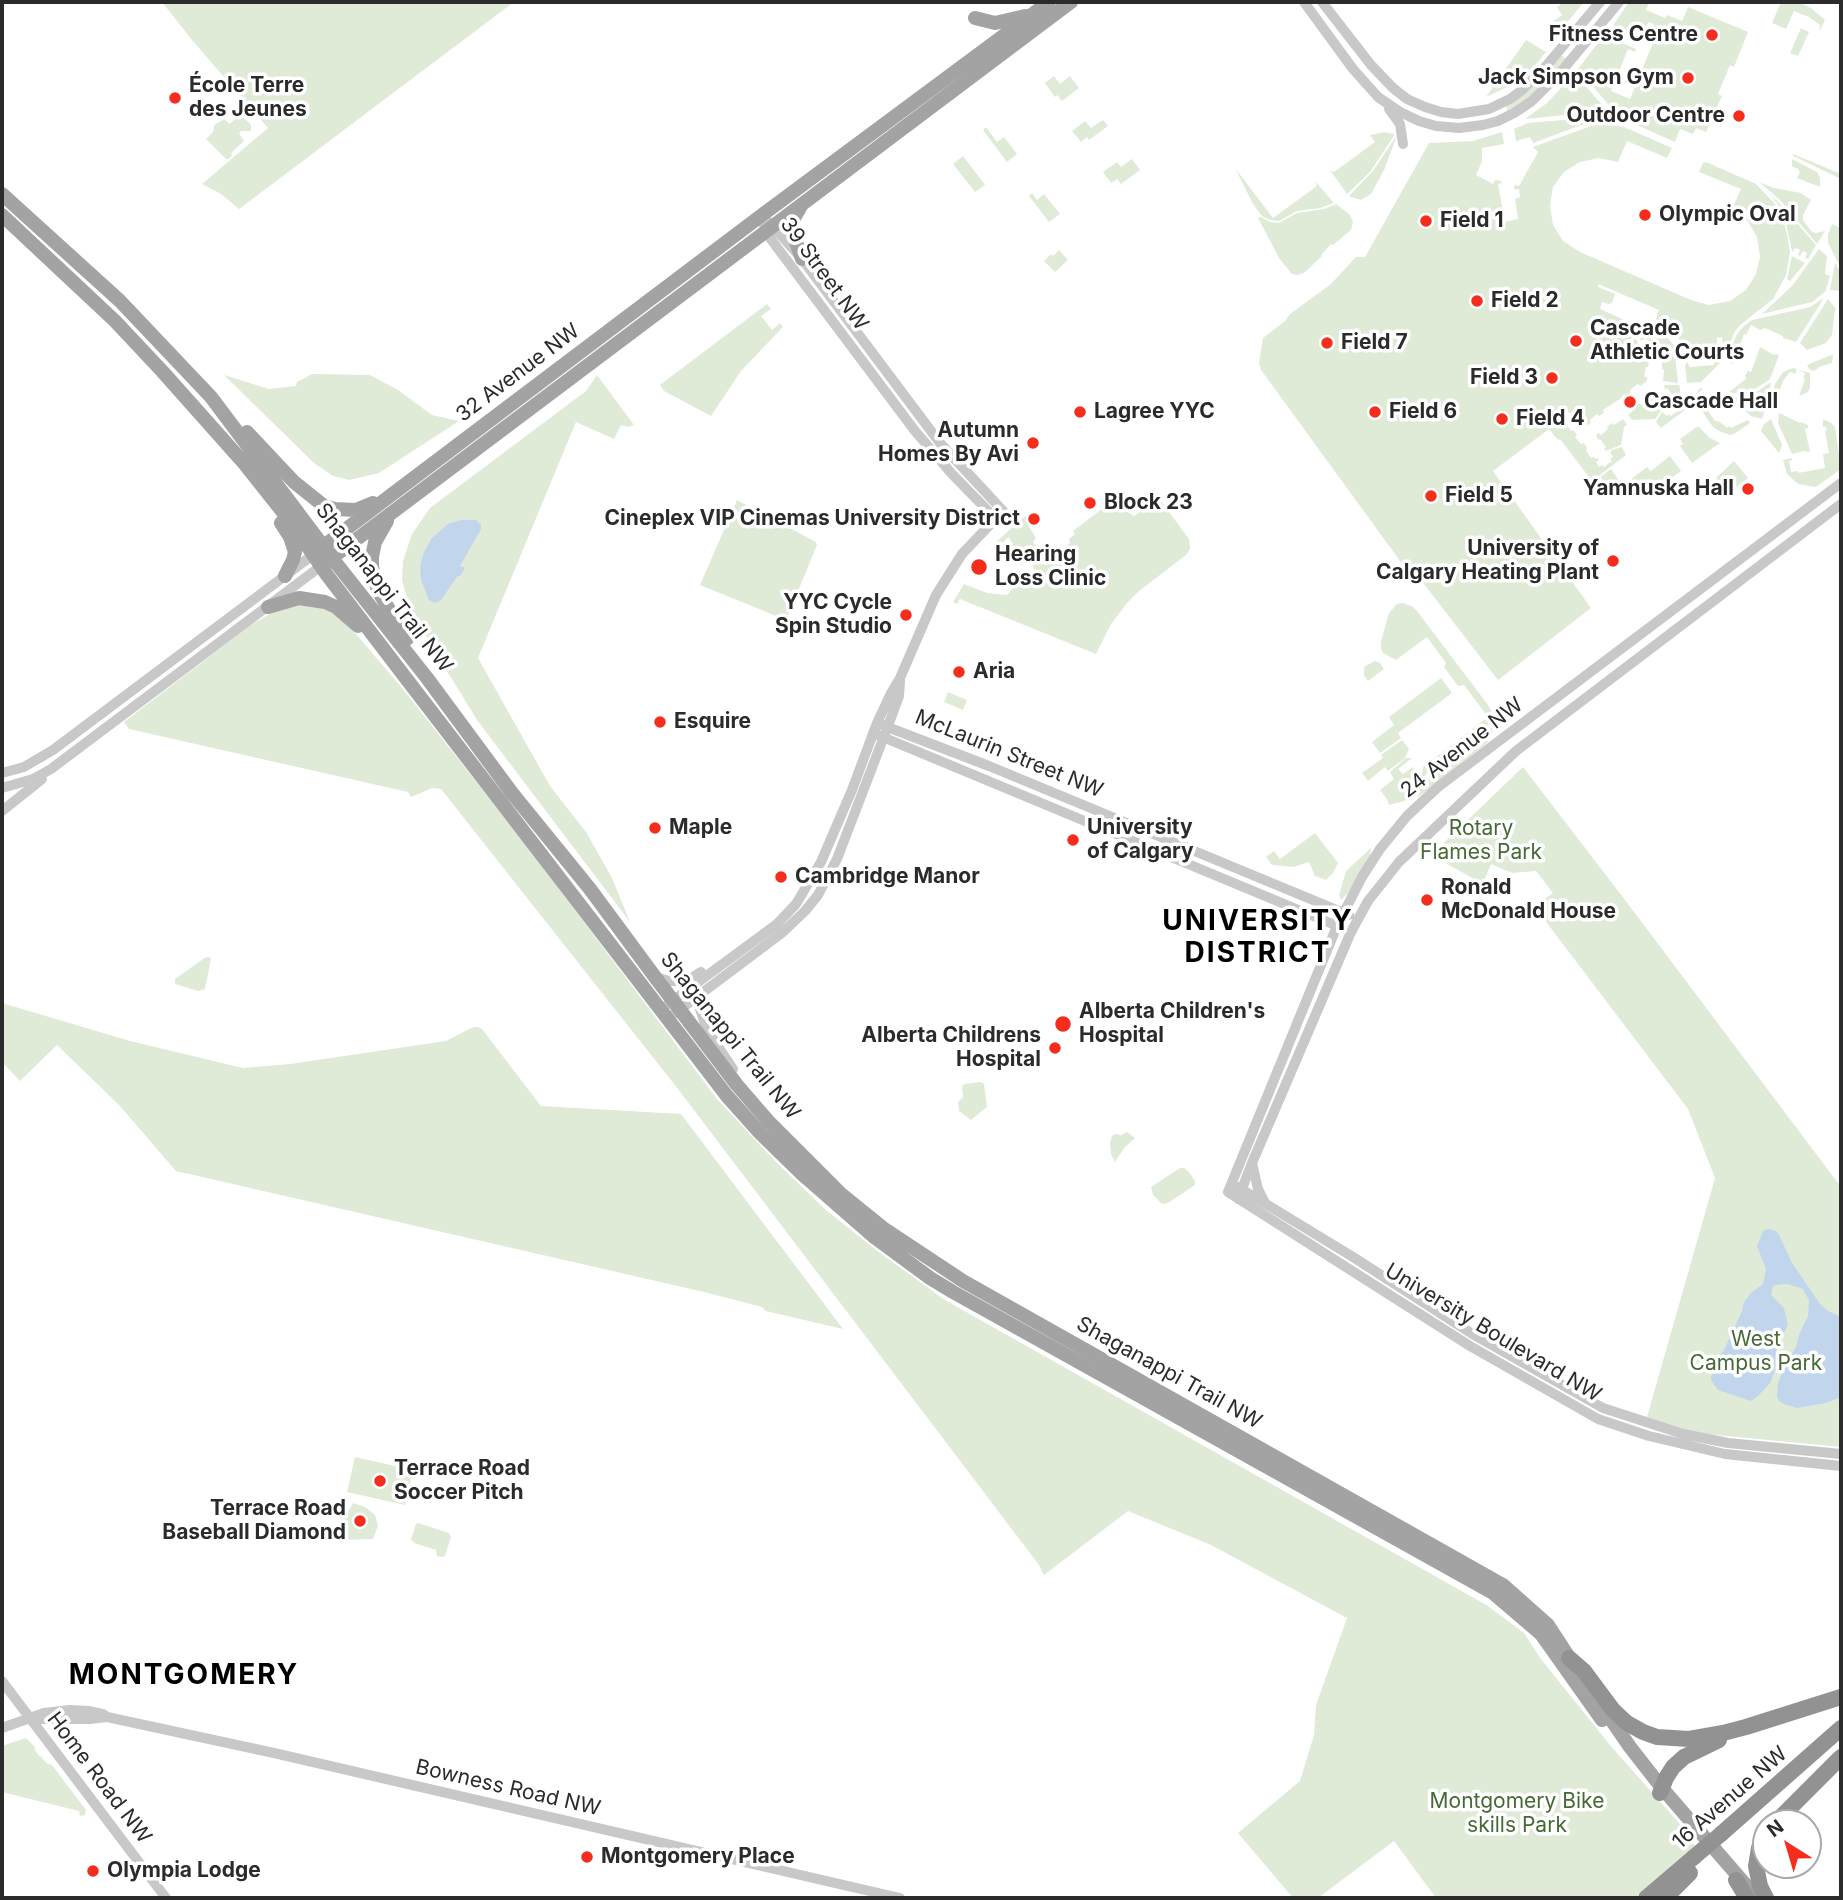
<!DOCTYPE html>
<meta charset="utf-8">
<style>
body{margin:0}
#map{position:relative;width:1843px;height:1900px;overflow:hidden;background:#fff;font-family:Inter,sans-serif}
canvas{display:block}
.frame{position:absolute;inset:0;border:4px solid #2b2b2b;pointer-events:none}
.north{position:absolute;left:1752px;top:1809px;width:70px;height:70px;box-sizing:border-box;background:#fff;border:2px solid #aaa;border-radius:50%;rotate:323deg;font-size:19px;font-weight:700;line-height:28px;text-align:center;color:#2b2b2b}
.north::after{content:'';display:block;margin:auto;width:24px;height:32px;background:#f42d1c;clip-path:polygon(50% 0,100% 100%,50% 72%,0 100%)}
</style>
<div id="map">
<canvas width="1843" height="1900"></canvas>
<div class="frame"></div>
<div class="north">N</div>
</div>
<script>
const context = document.querySelector('canvas').getContext('2d');
context.lineJoin = 'round';
function fill(path, color) { context.fillStyle = color; context.fill(path, 'evenodd'); }
const toPath = rows => new Path2D(rows.map(r => 'M' + r).join(''));
function stroke(path, color, width, dash) { context.strokeStyle = color; context.lineWidth = width; context.lineCap = dash ? 'butt' : 'round'; context.setLineDash(dash || []); context.stroke(path); }
function write(font, color, halo, rows, align = 'center') {
  context.font = font + ' Inter,sans-serif'; context.lineWidth = 7; context.setLineDash([]); context.textBaseline = 'middle'; context.strokeStyle = halo; context.fillStyle = color; for (const [text, x, y, turn = 0] of rows) {
    context.save(); context.translate(x, y); context.rotate((+turn || 0) * Math.PI / 180); context.textAlign = isNaN(turn) ? turn : align; if (halo) context.strokeText(text, 0, 0); context.fillText(text, 0, 0); context.restore();
  }
}
fill(toPath([
 [162,2,514,2,239,209,221,194,202,184,268,128,192,40],
 [1564,2,1584,2,1555,37,1547,26,1562,15,1557,7],
 [1629,2,1649,2,1646,10,1665,18,1667,15,1682,21,1688,7,1748,32,1734,67,1730,65,1718,94,1722,96,1706,132,1696,128,1693,134,1680,129,1675,142,1619,117,1578,69,1603,36,1607,36,1636,49,1635,52,1628,49,1611,91,1630,99,1657,33,1653,31,1655,25,1649,22,1646,27,1640,26,1636,35,1641,38,1640,41,1619,32,1614,27,1614,24],
 [1781,2,1798,2,1811,8,1825,20,1819,32,1820,25,1809,17,1794,11,1786,29,1772,23],
 [1801,28,1809,32,1798,56,1790,53],
 [1526,40,1546,52,1533,68,1511,85,1486,97],
 [1561,55,1566,59,1533,95,1508,111,1506,107,1537,83],
 [1575,73,1596,98,1610,112,1610,117,1607,119,1565,115,1525,119,1547,103],
 [1054,76,1060,84,1070,76,1079,88,1062,101,1057,95,1055,97,1045,83],
 [238,116,241,119,243,117,251,125,251,131,241,131,239,133,244,141,231,153,232,155,229,159,226,159,206,139,213,132,214,126,216,124,224,119,230,124],
 [1574,119,1595,120,1533,143,1530,137,1516,141,1514,129,1528,123],
 [1103,120,1108,126,1089,140,1087,137,1081,142,1072,131,1085,121,1091,128],
 [1602,122,1624,127,1672,148,1667,158,1627,141,1618,162,1599,158,1580,162,1564,172,1553,187,1550,205,1553,225,1563,241,1580,252,1691,300,1709,305,1730,301,1746,290,1756,274,1760,257,1757,237,1747,220,1732,209,1741,189,1699,172,1703,163,1706,162,1756,184,1775,204,1783,220,1787,234,1790,252,1786,275,1773,299,1739,326,1734,333,1726,353,1724,353,1722,337,1717,338,1717,350,1715,344,1688,347,1688,351,1684,352,1680,340,1673,329,1656,319,1659,310,1598,284,1598,287,1615,294,1612,303,1609,304,1602,302,1600,309,1629,322,1634,327,1640,327,1640,322,1659,330,1627,340,1628,342,1635,339,1637,340,1640,350,1638,352,1644,360,1646,359,1649,362,1648,367,1646,367,1644,377,1647,377,1647,381,1640,386,1638,384,1630,390,1631,392,1626,396,1624,394,1620,399,1603,410,1604,413,1599,416,1597,414,1590,420,1591,423,1588,425,1584,422,1586,420,1580,412,1578,414,1576,411,1571,414,1569,412,1565,415,1567,421,1565,423,1571,431,1573,430,1577,435,1575,437,1581,444,1584,443,1587,448,1586,450,1591,458,1594,457,1596,459,1598,458,1599,460,1596,462,1599,467,1602,465,1604,467,1612,461,1610,459,1613,457,1610,452,1612,450,1622,447,1626,455,1592,481,1560,439,1558,440,1549,429,1493,471,1591,608,1498,680,1407,562,1403,565,1261,370,1259,363,1263,338,1285,321,1290,314,1331,284,1356,257,1365,257,1429,143,1473,141,1502,132,1504,144,1482,148,1482,161,1476,175,1493,184,1495,180,1501,181,1502,183,1498,184,1505,222,1518,219,1515,199,1520,197,1519,189,1515,190,1514,187,1515,185,1519,186,1538,152,1533,147],
 [986,127,997,142,1004,137,1017,154,1007,162,983,130],
 [1384,132,1395,134,1370,172,1347,194,1330,170,1334,172,1375,142,1370,135],
 [1397,135,1385,168,1371,194,1361,200,1351,197,1349,196,1373,171],
 [1793,154,1841,174,1841,179,1793,156],
 [963,156,985,185,975,192,953,164],
 [1132,159,1140,170,1121,184,1117,179,1111,183,1103,172,1117,162,1121,167],
 [1792,159,1817,172,1820,178,1820,187,1797,178,1800,172,1798,169,1792,166],
 [1235,168,1273,218,1317,186,1315,181,1334,203,1320,208,1297,211,1279,221,1270,220,1262,216,1253,204],
 [1759,182,1774,188,1801,193,1811,200,1803,215,1803,220,1812,232,1816,233,1825,231,1817,244,1780,200],
 [1767,191,1783,207,1816,245,1808,259,1805,258,1807,253,1803,251,1800,256,1798,255,1800,250,1795,248,1793,252,1792,251,1785,219,1777,203],
 [1032,193,1037,200,1044,194,1060,214,1049,222,1029,196],
 [1336,204,1350,215,1353,222,1351,230,1333,245,1331,244,1321,255,1322,256,1304,273,1297,275,1292,274,1279,258,1258,218,1261,217,1270,222,1279,223,1297,213,1324,209],
 [1832,224,1841,228,1841,268,1828,243,1828,235],
 [1819,249,1827,256,1825,274,1830,276,1825,292,1812,302,1762,314,1792,286],
 [1059,250,1068,260,1055,272,1044,261,1051,254,1053,256],
 [1792,256,1805,263,1790,281,1787,279],
 [1835,263,1841,273,1841,291,1830,290],
 [1824,298,1796,342,1783,338,1783,336,1765,328,1760,330,1751,325,1746,335,1744,334,1735,359,1732,364,1727,360,1736,336,1743,327,1752,320,1810,307],
 [1828,299,1836,309,1835,310,1832,335,1826,343,1807,350,1800,343],
 [767,304,771,309,761,316,772,330,780,323,783,327,741,371,711,416,664,391,660,385],
 [1660,333,1665,334,1674,346,1678,383,1663,381,1664,370,1662,369,1662,362,1665,362,1666,358,1663,354,1661,355,1657,350,1659,348,1653,341,1650,342,1645,338,1641,341,1640,339,1640,338],
 [1760,347,1774,355,1776,354,1779,355,1772,374,1769,380,1750,392,1740,394,1729,392,1746,379,1745,376,1748,371,1751,372],
 [1831,355,1833,355,1832,363,1819,367,1816,370,1812,371,1809,369,1807,365],
 [1714,360,1720,363,1701,382,1687,383,1685,366,1687,362,1690,367,1714,365],
 [1793,368,1810,373,1810,387,1808,392,1799,396,1805,379,1803,378,1805,373,1797,369,1795,374,1790,372,1783,381,1778,394,1779,395,1775,404,1776,407,1771,403,1775,384,1783,372],
 [312,374,370,375,398,390,432,415,459,421,379,473,349,480,333,476,314,463,224,375,269,389,296,386,297,382],
 [597,375,634,425,628,427,621,425,614,439,576,422,478,658,550,786,586,832,612,878,630,922,477,720,411,612,402,580,403,561,412,534,430,508,586,391],
 [1771,382,1766,406,1762,419,1751,416,1733,398,1758,391],
 [1664,385,1679,385,1681,394,1689,407,1661,428,1656,422,1662,412,1667,416,1669,414,1671,416,1679,410,1678,408,1680,406,1677,402,1673,404,1672,402,1673,396,1667,388,1665,390],
 [1700,388,1703,389,1697,394,1715,421,1720,422,1727,428,1730,426,1731,428,1748,420,1750,423,1734,434,1730,435,1719,431,1713,427,1693,398],
 [1650,395,1655,397,1653,399,1658,407,1661,406,1663,408,1655,419,1632,420,1628,415,1635,409,1634,407,1639,403,1641,405,1649,399,1647,397],
 [1779,413,1800,423,1801,422,1808,425,1808,428,1805,429,1810,452,1804,451,1792,454,1778,423],
 [1623,419,1627,425,1624,427,1621,445,1606,451,1604,449,1606,447,1600,439,1598,440,1596,435,1599,433,1601,435,1608,429,1607,427,1612,423,1614,425],
 [1771,419,1782,445,1779,453,1761,431,1764,424],
 [1823,419,1831,423,1835,427,1841,469,1816,487,1798,484,1787,474,1783,460,1792,458,1792,460,1789,461,1791,472,1797,471,1798,473,1825,468,1823,454,1829,453,1825,431,1827,431,1826,427,1823,427],
 [1698,426,1710,438,1720,443,1692,463,1680,446,1683,444,1680,439],
 [1670,456,1681,471,1645,498,1631,479,1647,467,1651,471],
 [1734,461,1748,478,1726,495,1716,478],
 [1611,469,1620,482,1600,497,1594,489,1596,487,1592,483],
 [1115,499,1122,508,1134,516,1143,510,1146,513,1161,501,1189,539,1190,549,1186,555,1139,591,1127,603,1111,624,1096,654,960,599,957,604,953,602,964,584,987,593,1007,595,1018,583,1021,585,1034,569,1031,559,1023,564,1009,537,999,546,995,543,1025,516,1026,518,1025,520,1036,538,1033,542,1042,553,1058,552,1070,543,1069,539,1075,534,1073,531],
 [737,500,816,542,817,545,786,620,700,585],
 [300,603,319,605,338,616,357,635,402,688,523,841,717,1099,776,1162,826,1210,880,1253,945,1300,1488,1606,1524,1633,1541,1659,1610,1745,1686,1831,1692,1838,1687,1836,1687,1837,1696,1847,1635,1898,1436,1898,1394,1841,1318,1898,1293,1898,1238,1833,1300,1781,1314,1735,1316,1705,1347,1618,1211,1545,1128,1511,1044,1575,1039,1565,678,1089,441,789,432,788,411,797,408,792,129,729,124,722,252,624,275,611],
 [1403,603,1412,606,1417,611,1488,705,1493,714,1493,720,1492,723,1481,728,1437,760,1421,781,1423,767,1488,717,1464,685,1458,686,1444,667,1446,663,1427,637,1396,660,1383,653,1381,649,1381,641,1389,613,1397,604],
 [1375,661,1380,663,1384,669,1368,681,1364,676,1364,670,1365,666],
 [1441,678,1452,693,1398,733,1401,738,1380,753,1372,742,1394,725,1389,717],
 [948,692,967,700,963,710,944,702],
 [1493,727,1492,733,1487,743,1417,798,1421,786,1428,779,1444,759,1483,731],
 [1402,740,1409,749,1405,758,1388,771,1385,767,1368,781,1362,773,1383,758,1381,755],
 [1406,758,1412,758,1398,769,1403,774,1413,767,1416,782,1413,795,1408,800,1389,805,1387,799,1380,790,1394,779,1390,772],
 [1523,767,1622,896,1841,1187,1841,1447,1685,1432,1647,1417,1715,1178,1688,1109,1534,906,1553,893,1536,871,1512,873,1491,864,1483,884,1431,855],
 [1315,833,1338,863,1333,873,1326,880,1315,876,1309,862,1294,867,1272,865,1266,857,1274,851,1280,859],
 [1371,848,1370,856,1348,893,1341,900,1339,895,1346,871],
 [206,957,211,958,205,989,198,991,175,984,175,979],
 [2,1003,130,1041,243,1068,290,1064,446,1041,473,1027,478,1027,482,1029,541,1106,681,1114,843,1329,766,1311,762,1307,704,1292,176,1171,119,1105,57,1045,20,1081,2,1062],
 [981,1082,984,1084,987,1107,971,1120,959,1111,958,1102,963,1097,962,1086,964,1084],
 [1127,1132,1135,1138,1125,1147,1115,1162,1111,1154,1110,1143,1112,1136,1115,1134,1121,1135],
 [1180,1168,1184,1168,1189,1172,1195,1181,1195,1185,1168,1203,1162,1204,1153,1195,1151,1187],
 [355,1457,413,1470,405,1505,347,1492],
 [353,1503,365,1507,375,1515,378,1526,373,1539,343,1540,338,1529],
 [418,1523,449,1533,451,1537,445,1556,441,1557,437,1556,436,1550,414,1543,411,1539,416,1524],
 [26,1738,36,1748,34,1749,40,1757,41,1756,46,1763,52,1765,86,1810,85,1815,80,1816,79,1811,2,1792,2,1746]
]), '#dfebd7');
fill(toPath([
 [461,520,476,520,481,525,481,529,460,566,465,568,460,576,458,576,454,581,441,600,435,603,429,600,421,580,420,566,424,552,432,538,448,524],
 [1769,1229,1774,1230,1778,1233,1792,1263,1820,1304,1828,1311,1841,1317,1841,1397,1826,1403,1797,1408,1784,1404,1779,1401,1777,1397,1778,1384,1783,1370,1796,1347,1799,1335,1808,1316,1809,1300,1803,1289,1787,1284,1774,1285,1772,1289,1771,1295,1784,1308,1788,1325,1776,1348,1775,1370,1770,1383,1758,1396,1751,1401,1718,1390,1711,1380,1711,1376,1719,1365,1718,1355,1723,1352,1742,1311,1744,1302,1751,1293,1763,1284,1766,1269,1757,1246,1763,1231]
]), '#c1d5ed');
stroke(toPath([
 [1304,2,1353,69,1378,97,1400,112,1419,121,1436,126,1459,128,1483,125,1498,121,1514,113,1532,101,1560,73,1619,2],
 [1322,2,1371,65,1393,88,1407,99,1425,107,1441,112,1458,114,1489,109,1510,99,1522,90,1547,65,1600,2],
 [1389,109,1400,124,1403,144],
 [764,225,770,238,915,431,952,474,995,518],
 [1841,483,1438,787,1407,816,1380,849,1362,877,1337,926,1228,1192,1470,1346,1598,1419,1649,1436,1725,1454,1841,1466],
 [877,723,989,766,1349,915],
 [873,733,1342,928],
 [2,773,24,767,53,750,314,554],
 [2,788,33,779,51,769,321,566],
 [2,811,42,779],
 [655,977,670,981,681,981,692,978,701,972],
 [700,994,700,1009,707,1030,733,1069],
 [667,1005,777,924,796,904,821,862,852,790,877,723,891,693,900,678,936,595,962,554,1003,511,940,443,802,259,769,222],
 [674,1014,783,932,805,911,818,895,837,859,888,726,899,696,900,681],
 [1252,1163,1258,1189,1265,1203],
 [1238,1187,1353,1257,1474,1335,1603,1408,1683,1434,1728,1443,1841,1454],
 [1238,1199,1252,1163,1351,932,1368,901,1399,862,1516,751,1841,504],
 [2,1681,166,1898],
 [39,1719,90,1719,107,1717],
 [2,1728,44,1713,70,1710,90,1711,103,1714,107,1717,274,1753,900,1898]
]), '#c8c8c8', 10);
stroke(toPath([
 [975,18,995,23,1025,16],
 [2,194,120,301,211,397,332,558,427,678,512,793,590,889,655,977,737,1085,769,1122,841,1194,883,1228,963,1281,1503,1585,1548,1625,1574,1665],
 [801,206,790,225,802,259],
 [2,215,115,321,162,371,243,462,293,525,327,575,405,677,727,1096,760,1133,802,1174,873,1236,930,1278,953,1292,1493,1593,1541,1634,1602,1720],
 [247,432,294,482,324,506,335,509,356,510,373,503],
 [387,521,375,542,372,557,372,567,378,591,407,639],
 [281,523,290,537,295,552,293,560,285,576],
 [317,551,762,215,1049,2],
 [325,563,1071,2],
 [268,607,299,598,325,602,336,607,358,626],
 [1601,1705,1630,1747,1662,1788,1757,1898]
]), '#a3a3a3', 14);
stroke(toPath([
 [1569,1658,1584,1671,1613,1710,1627,1723,1643,1732,1657,1737,1689,1739,1723,1733,1746,1727,1841,1697],
 [1660,1793,1666,1778,1673,1767,1684,1757,1719,1740],
 [1775,1823,1841,1757],
 [1721,1834,1841,1728],
 [1766,1834,1759,1848,1756,1866,1760,1886,1766,1898],
 [1736,1880,1747,1898],
 [1646,1898,1694,1857],
 [1665,1898,1690,1873]
]), '#929292', 16);
stroke(toPath([
 [1694,1857,1721,1834]
]), '#929292', 16);
for (const [x, y, r, color] of [
 [1712,35,7,"#f42d1c"],
 [1688,78,7,"#f42d1c"],
 [175,98,7,"#f42d1c"],
 [1739,116,7,"#f42d1c"],
 [1645,215,7,"#f42d1c"],
 [1426,221,7,"#f42d1c"],
 [1477,301,7,"#f42d1c"],
 [1576,341,7,"#f42d1c"],
 [1327,343,7,"#f42d1c"],
 [1552,378,7,"#f42d1c"],
 [1630,402,7,"#f42d1c"],
 [1080,412,7,"#f42d1c"],
 [1375,412,7,"#f42d1c"],
 [1502,419,7,"#f42d1c"],
 [1033,443,7,"#f42d1c"],
 [1748,489,7,"#f42d1c"],
 [1431,496,7,"#f42d1c"],
 [1090,503,7,"#f42d1c"],
 [1034,519,7,"#f42d1c"],
 [1613,561,7,"#f42d1c"],
 [979,567,9,"#f42d1c"],
 [906,615,7,"#f42d1c"],
 [959,672,7,"#f42d1c"],
 [660,722,7,"#f42d1c"],
 [655,828,7,"#f42d1c"],
 [1073,840,7,"#f42d1c"],
 [781,877,7,"#f42d1c"],
 [1427,900,7,"#f42d1c"],
 [1063,1024,9,"#f42d1c"],
 [1055,1048,7,"#f42d1c"],
 [380,1481,7,"#f42d1c"],
 [360,1521,7,"#f42d1c"],
 [587,1857,7,"#f42d1c"],
 [93,1871,7,"#f42d1c"]
]) { const dot = new Path2D(); dot.arc(x, y, r, 0, 2 * Math.PI); context.fillStyle = color; context.fill(dot); stroke(dot, '#fff', 2.5); }
write('bold 21px', '#2b2b2b', '#fff', [
 ["Fitness Centre",1698,35,"right"],
 ["Jack Simpson Gym",1674,78,"right"],
 ["École Terre",189,86],
 ["des Jeunes",189,110],
 ["Outdoor Centre",1725,116,"right"],
 ["Olympic Oval",1659,215],
 ["Field 1",1440,221],
 ["Field 2",1491,301],
 ["Cascade",1590,329],
 ["Athletic Courts",1590,353],
 ["Field 7",1341,343],
 ["Field 3",1538,378,"right"],
 ["Cascade Hall",1644,402],
 ["Lagree YYC",1094,412],
 ["Field 6",1389,412],
 ["Field 4",1516,419],
 ["Autumn",1019,431,"right"],
 ["Homes By Avi",1019,455,"right"],
 ["Yamnuska Hall",1734,489,"right"],
 ["Field 5",1445,496],
 ["Block 23",1104,503],
 ["Cineplex VIP Cinemas University District",1020,519,"right"],
 ["University of",1599,549,"right"],
 ["Calgary Heating Plant",1599,573,"right"],
 ["Hearing",995,555],
 ["Loss Clinic",995,579],
 ["YYC Cycle",892,603,"right"],
 ["Spin Studio",892,627,"right"],
 ["Aria",973,672],
 ["Esquire",674,722],
 ["Maple",669,828],
 ["University",1087,828],
 ["of Calgary",1087,852],
 ["Cambridge Manor",795,877],
 ["Ronald",1441,888],
 ["McDonald House",1441,912],
 ["Alberta Children's",1079,1012],
 ["Hospital",1079,1036],
 ["Alberta Childrens",1041,1036,"right"],
 ["Hospital",1041,1060,"right"],
 ["Terrace Road",394,1469],
 ["Soccer Pitch",394,1493],
 ["Terrace Road",346,1509,"right"],
 ["Baseball Diamond",346,1533,"right"],
 ["Montgomery Place",601,1857],
 ["Olympia Lodge",107,1871]
], 'left');
write('21px', '#2b2b2b', '#fff', [
 ["39 Street NW",824,274,54],
 ["32 Avenue NW",518,373,-37],
 ["Shaganappi Trail NW",384,588,52],
 ["24 Avenue NW",1462,748,-38],
 ["McLaurin Street NW",1009,754,22],
 ["Shaganappi Trail NW",730,1036,51],
 ["University Boulevard NW",1493,1333,31],
 ["Shaganappi Trail NW",1169,1373,29],
 ["Home Road NW",99,1778,53],
 ["Bowness Road NW",508,1788,13],
 ["16 Avenue NW",1730,1798,-41]
]);
write('21px', '#466a36', '#fff', [
 ["Rotary",1481,829],
 ["Flames Park",1481,853],
 ["West",1756,1340],
 ["Campus Park",1756,1364],
 ["Montgomery Bike",1517,1802],
 ["skills Park",1517,1826]
]);
context.letterSpacing = '2px';
write('bold 28px', '#000', '#fff', [
 ["UNIVERSITY",1258,922],
 ["DISTRICT",1258,954],
 ["MONTGOMERY",184,1676]
]);
context.letterSpacing = '0px';
</script>
